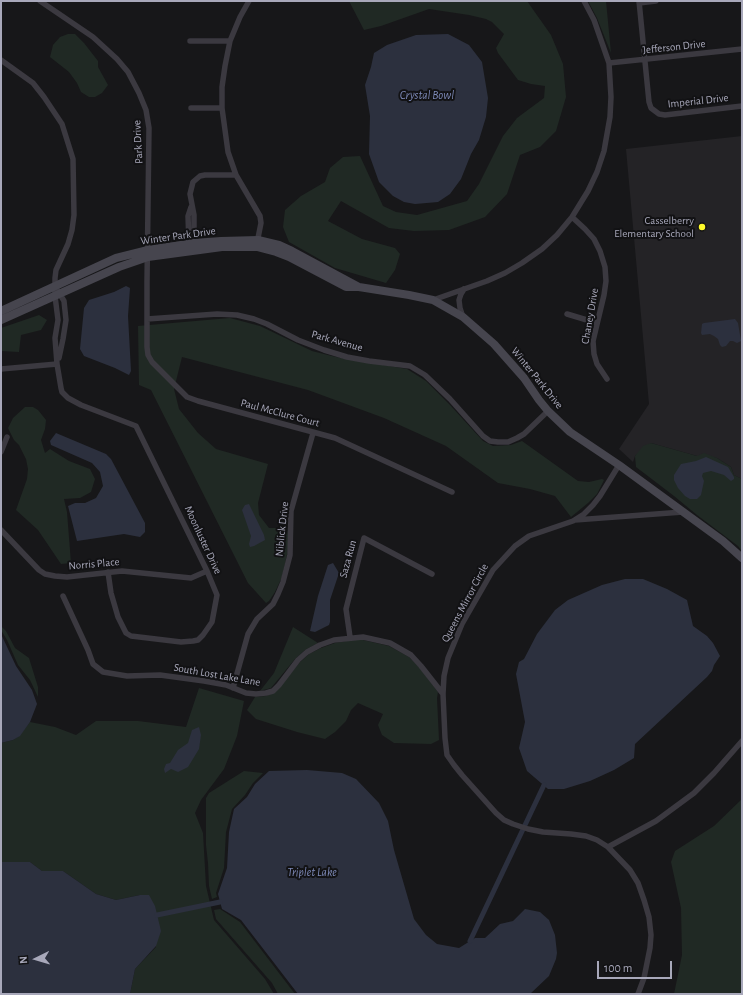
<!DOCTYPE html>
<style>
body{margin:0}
#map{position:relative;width:743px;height:995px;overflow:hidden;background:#171719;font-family:"Alegreya Sans",sans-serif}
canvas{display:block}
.frame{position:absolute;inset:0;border:2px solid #a8a8ba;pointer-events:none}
.north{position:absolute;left:16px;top:939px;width:40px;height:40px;-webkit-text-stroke:3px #121214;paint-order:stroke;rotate:265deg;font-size:11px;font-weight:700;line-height:16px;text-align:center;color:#a8a8ba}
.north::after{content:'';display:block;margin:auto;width:14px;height:18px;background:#a8a8ba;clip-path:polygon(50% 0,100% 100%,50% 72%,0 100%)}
.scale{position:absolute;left:597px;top:961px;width:75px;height:18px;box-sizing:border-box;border:2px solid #a8a8ba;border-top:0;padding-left:5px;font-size:12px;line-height:14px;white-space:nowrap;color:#a8a8ba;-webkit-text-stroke:3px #121214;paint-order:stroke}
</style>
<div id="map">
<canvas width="743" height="995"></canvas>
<div class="frame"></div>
<div class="north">N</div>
<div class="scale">100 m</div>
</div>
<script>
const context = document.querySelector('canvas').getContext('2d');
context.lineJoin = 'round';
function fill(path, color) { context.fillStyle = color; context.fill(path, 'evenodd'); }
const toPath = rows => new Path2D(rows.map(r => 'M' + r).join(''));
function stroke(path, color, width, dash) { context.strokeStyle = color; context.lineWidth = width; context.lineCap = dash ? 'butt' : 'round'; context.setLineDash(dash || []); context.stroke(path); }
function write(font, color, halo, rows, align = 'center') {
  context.font = font + ' "Alegreya Sans",sans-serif'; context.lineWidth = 4; context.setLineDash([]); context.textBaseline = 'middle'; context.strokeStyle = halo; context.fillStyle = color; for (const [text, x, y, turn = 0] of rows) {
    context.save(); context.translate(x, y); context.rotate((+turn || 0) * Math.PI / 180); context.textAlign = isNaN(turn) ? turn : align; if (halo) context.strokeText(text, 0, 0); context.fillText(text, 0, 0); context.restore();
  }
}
fill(toPath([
 [742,136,742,479,734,475,731,467,717,458,697,456,651,443,635,456,633,462,619,449,649,404,626,149]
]), '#242326');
fill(toPath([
 [349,1,527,1,551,35,563,64,566,97,556,131,540,147,520,155,507,194,485,217,449,230,414,231,389,228,341,201,328,221,362,239,395,248,400,254,395,270,386,283,335,268,289,242,283,227,285,210,301,196,325,182,330,168,343,157,360,156,383,206,396,212,417,215,467,201,479,184,503,136,517,118,544,98,545,86,531,84,518,80,498,53,496,48,504,34,492,22,486,19,469,15,429,9,381,26,364,30],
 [588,1,606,1,611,53,597,18],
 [68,34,75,34,84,43,98,61,98,67,108,85,102,93,95,97,89,97,81,92,77,83,69,72,50,57,53,45,60,37],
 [39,315,47,320,41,330,21,335,19,352,1,351,1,328],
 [230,318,260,326,312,351,336,357,407,369,426,381,450,405,483,441,493,446,511,445,522,441,578,481,589,482,602,479,604,480,597,494,588,503,571,517,555,496,530,489,498,483,446,446,384,418,308,390,182,357,174,389,179,409,198,433,216,449,268,464,258,503,259,515,269,528,287,528,289,542,287,555,282,577,275,592,269,601,266,603,248,583,151,390,139,385,138,326],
 [25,407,33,407,38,410,46,420,45,429,41,440,45,453,50,449,69,461,90,469,95,479,91,492,80,498,64,499,67,512,71,563,61,564,38,530,16,510,27,479,28,469,26,459,19,445,14,440,8,428,13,418],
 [651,443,697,456,704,453,717,458,731,467,734,475,742,479,742,551,738,546,697,515,674,496,636,467,635,456,643,446],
 [1,626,6,631,15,648,29,658,38,687,38,697,30,680,18,665,7,640,1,630],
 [293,627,318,643,305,650,295,659,271,688,260,691,274,673],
 [351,640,363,640,389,646,409,657,419,667,438,692,437,698,439,740,431,744,394,743,382,735,378,725,383,714,358,703,351,710,346,721,335,732,325,739,297,732,256,719,247,710,255,697,266,696,275,692,300,662,309,654,321,648,335,643],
 [199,688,244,701,237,736,224,769,201,800,195,813,203,833,206,886,214,920,265,979,274,994,130,994,135,969,156,947,140,895,116,900,96,894,63,871,42,871,30,862,1,862,1,743,13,740,19,736,30,722,55,727,76,735,96,721,138,721,186,727],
 [244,771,263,773,253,783,245,795,232,809,226,832,224,868,216,893,217,897,212,899,209,886,208,863,206,845,206,798,209,793],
 [742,799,742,994,674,994,682,955,681,908,671,862,675,851,714,826],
 [220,909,240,922,295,994,278,994,272,983,216,919,214,910]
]), '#202924');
fill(toPath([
 [448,34,469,45,482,62,488,98,486,117,479,140,471,154,461,179,450,194,438,202,415,204,404,202,393,196,379,182,369,154,370,116,365,85,371,67,374,53,387,45,416,35],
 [126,286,130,288,128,316,131,371,129,375,115,368,84,356,80,349,84,308,89,300,114,292],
 [735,319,738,323,741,341,737,343,733,341,730,341,726,346,722,347,720,345,718,339,714,336,710,334,702,335,701,333,702,324,704,323],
 [56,433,106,454,111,459,145,523,145,532,140,537,124,534,77,541,68,506,75,503,85,503,96,498,103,486,100,472,92,463,51,445,50,441],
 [706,457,728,467,734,477,734,479,731,481,724,475,711,471,703,473,702,476,704,481,701,495,697,499,690,499,685,496,678,488,674,480,674,475,681,464,696,461],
 [249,504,264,535,265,540,254,546,250,547,249,544,251,536,242,510,245,505],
 [333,563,339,573,330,600,330,622,329,625,315,632,310,631,318,596,328,565],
 [625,579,643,579,667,589,687,600,693,626,707,636,713,643,720,656,714,665,712,671,707,677,635,744,634,758,614,770,590,781,564,789,548,789,527,771,519,748,525,722,516,674,519,662,524,659,537,634,555,610,568,600,602,585],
 [1,634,16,666,32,690,37,704,30,722,20,736,13,740,1,743],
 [199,727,201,735,199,749,188,767,178,772,171,769,165,773,164,769,166,764,170,763,178,750,188,743,192,730],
 [307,770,342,773,356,779,379,803,388,821,394,850,414,919,426,935,437,944,459,948,475,938,485,938,500,924,513,921,525,909,540,912,549,920,555,935,557,953,556,959,549,976,530,994,298,994,241,920,222,909,218,894,227,868,229,832,234,809,247,797,255,784,269,771],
 [1,862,30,862,42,871,63,871,96,894,116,900,140,895,149,895,155,906,161,931,156,946,135,969,130,994,1,994]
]), '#2c303e');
stroke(toPath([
 [157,915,220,902],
 [470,941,544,785]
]), '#2c303e', 5);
stroke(toPath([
 [40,1,93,37,117,59,128,72,139,93,146,110,149,128,147,282,147,347,148,355,152,362,187,397,198,401,335,438,452,492],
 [249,1,240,17,230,41,225,66,222,87,222,108,228,152,236,175,260,216,261,223,257,243],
 [639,1,649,102,651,108,659,114,665,115,742,106],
 [639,3,656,1],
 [190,41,230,41],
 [1,60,33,83,44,97,62,124,73,159,74,215,72,230,68,244,56,270,55,278,55,296,58,320,55,338,57,364,61,388,62,392,68,398,81,405,136,426,207,571,217,595,212,622,203,635,198,640,193,641,181,642,131,636,126,633,118,617,111,593,108,572],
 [609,63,742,49],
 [191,108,222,108],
 [572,217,585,229,594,239,600,251,605,267,606,281,604,295,593,341,594,354,597,364,607,379],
 [194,243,194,215,190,194,193,182,200,176,205,175,236,175],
 [189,244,188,216,191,207],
 [58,291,64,301,66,320,63,339,59,358],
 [433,300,487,281,505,273,522,263,542,249,557,235,572,217,588,191,597,172,604,151,610,117,611,97,609,63,594,20,584,1],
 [567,314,597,323],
 [463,317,460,308,459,300,461,294,464,289],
 [147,319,217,314,237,315,254,319,267,324,298,340,324,350,347,357,369,361,410,366,425,375,450,399,483,436,490,441,498,442,508,442,517,438,524,434,548,411],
 [1,369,57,364],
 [1,452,7,437],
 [619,465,600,496,593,505,584,514,573,521,529,536,515,546,493,570,462,624,448,658,444,676,443,694,445,738,447,755,454,765,462,775,496,813,504,820,513,824,528,829,543,832,571,834,586,836,597,840,608,847,630,870,638,883,644,900,649,917,651,935,650,948,644,978,638,994],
 [575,520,683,512],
 [1,530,39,570,45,574,55,576,67,577,122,571,191,578,207,571],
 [63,596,88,650,93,664,103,672,127,676,160,675,204,681,226,685,246,693,256,694,266,693,273,691,279,685,298,660,307,652,320,645,334,640,363,637,390,643,411,655,421,666,443,694],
 [350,637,346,609,364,538,432,574],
 [233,688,248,634,257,619,273,604,278,594,283,582,290,555,291,511,313,433],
 [608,847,656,821,694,793,714,773,742,741]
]), '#3b3940', 5.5);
stroke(toPath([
 [1,311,116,258,148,250,194,243,221,241,258,240,279,245,292,251,359,287],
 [1,320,119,267,148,257,222,247,257,247,276,252,289,257,346,287,359,287,409,295,433,300,463,317,494,344,524,378,539,400,548,411,570,432,619,465,723,541,742,558]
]), '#46454e', 8);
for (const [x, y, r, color] of [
 [702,227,4,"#fefa2a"]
]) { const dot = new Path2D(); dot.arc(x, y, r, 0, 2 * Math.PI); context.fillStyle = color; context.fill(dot); stroke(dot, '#121214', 1.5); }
write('11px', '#a8a8ba', '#121214', [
 ["Jefferson Drive",674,47,-6],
 ["Imperial Drive",698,101,-6],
 ["Park Drive",138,142,-93],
 ["Winter Park Drive",178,236,-8],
 ["Chaney Drive",590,316,-80],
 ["Park Avenue",337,341,16],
 ["Winter Park Drive",537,378,51],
 ["Paul McClure Court",280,413,15],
 ["Niblick Drive",282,529,-84],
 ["Moonluster Drive",203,540,65],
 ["Saza Run",348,559,-75],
 ["Norris Place",94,564,-5],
 ["Queens Mirror Circle",465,603,-62],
 ["South Lost Lake Lane",217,675,10]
]);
write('11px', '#a8a8ba', '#121214', [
 ["Casselberry",694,221],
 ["Elementary School",694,234]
], 'right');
write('italic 12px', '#7d89b7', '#121214', [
 ["Crystal Bowl",427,95],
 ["Triplet Lake",312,872]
]);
</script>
